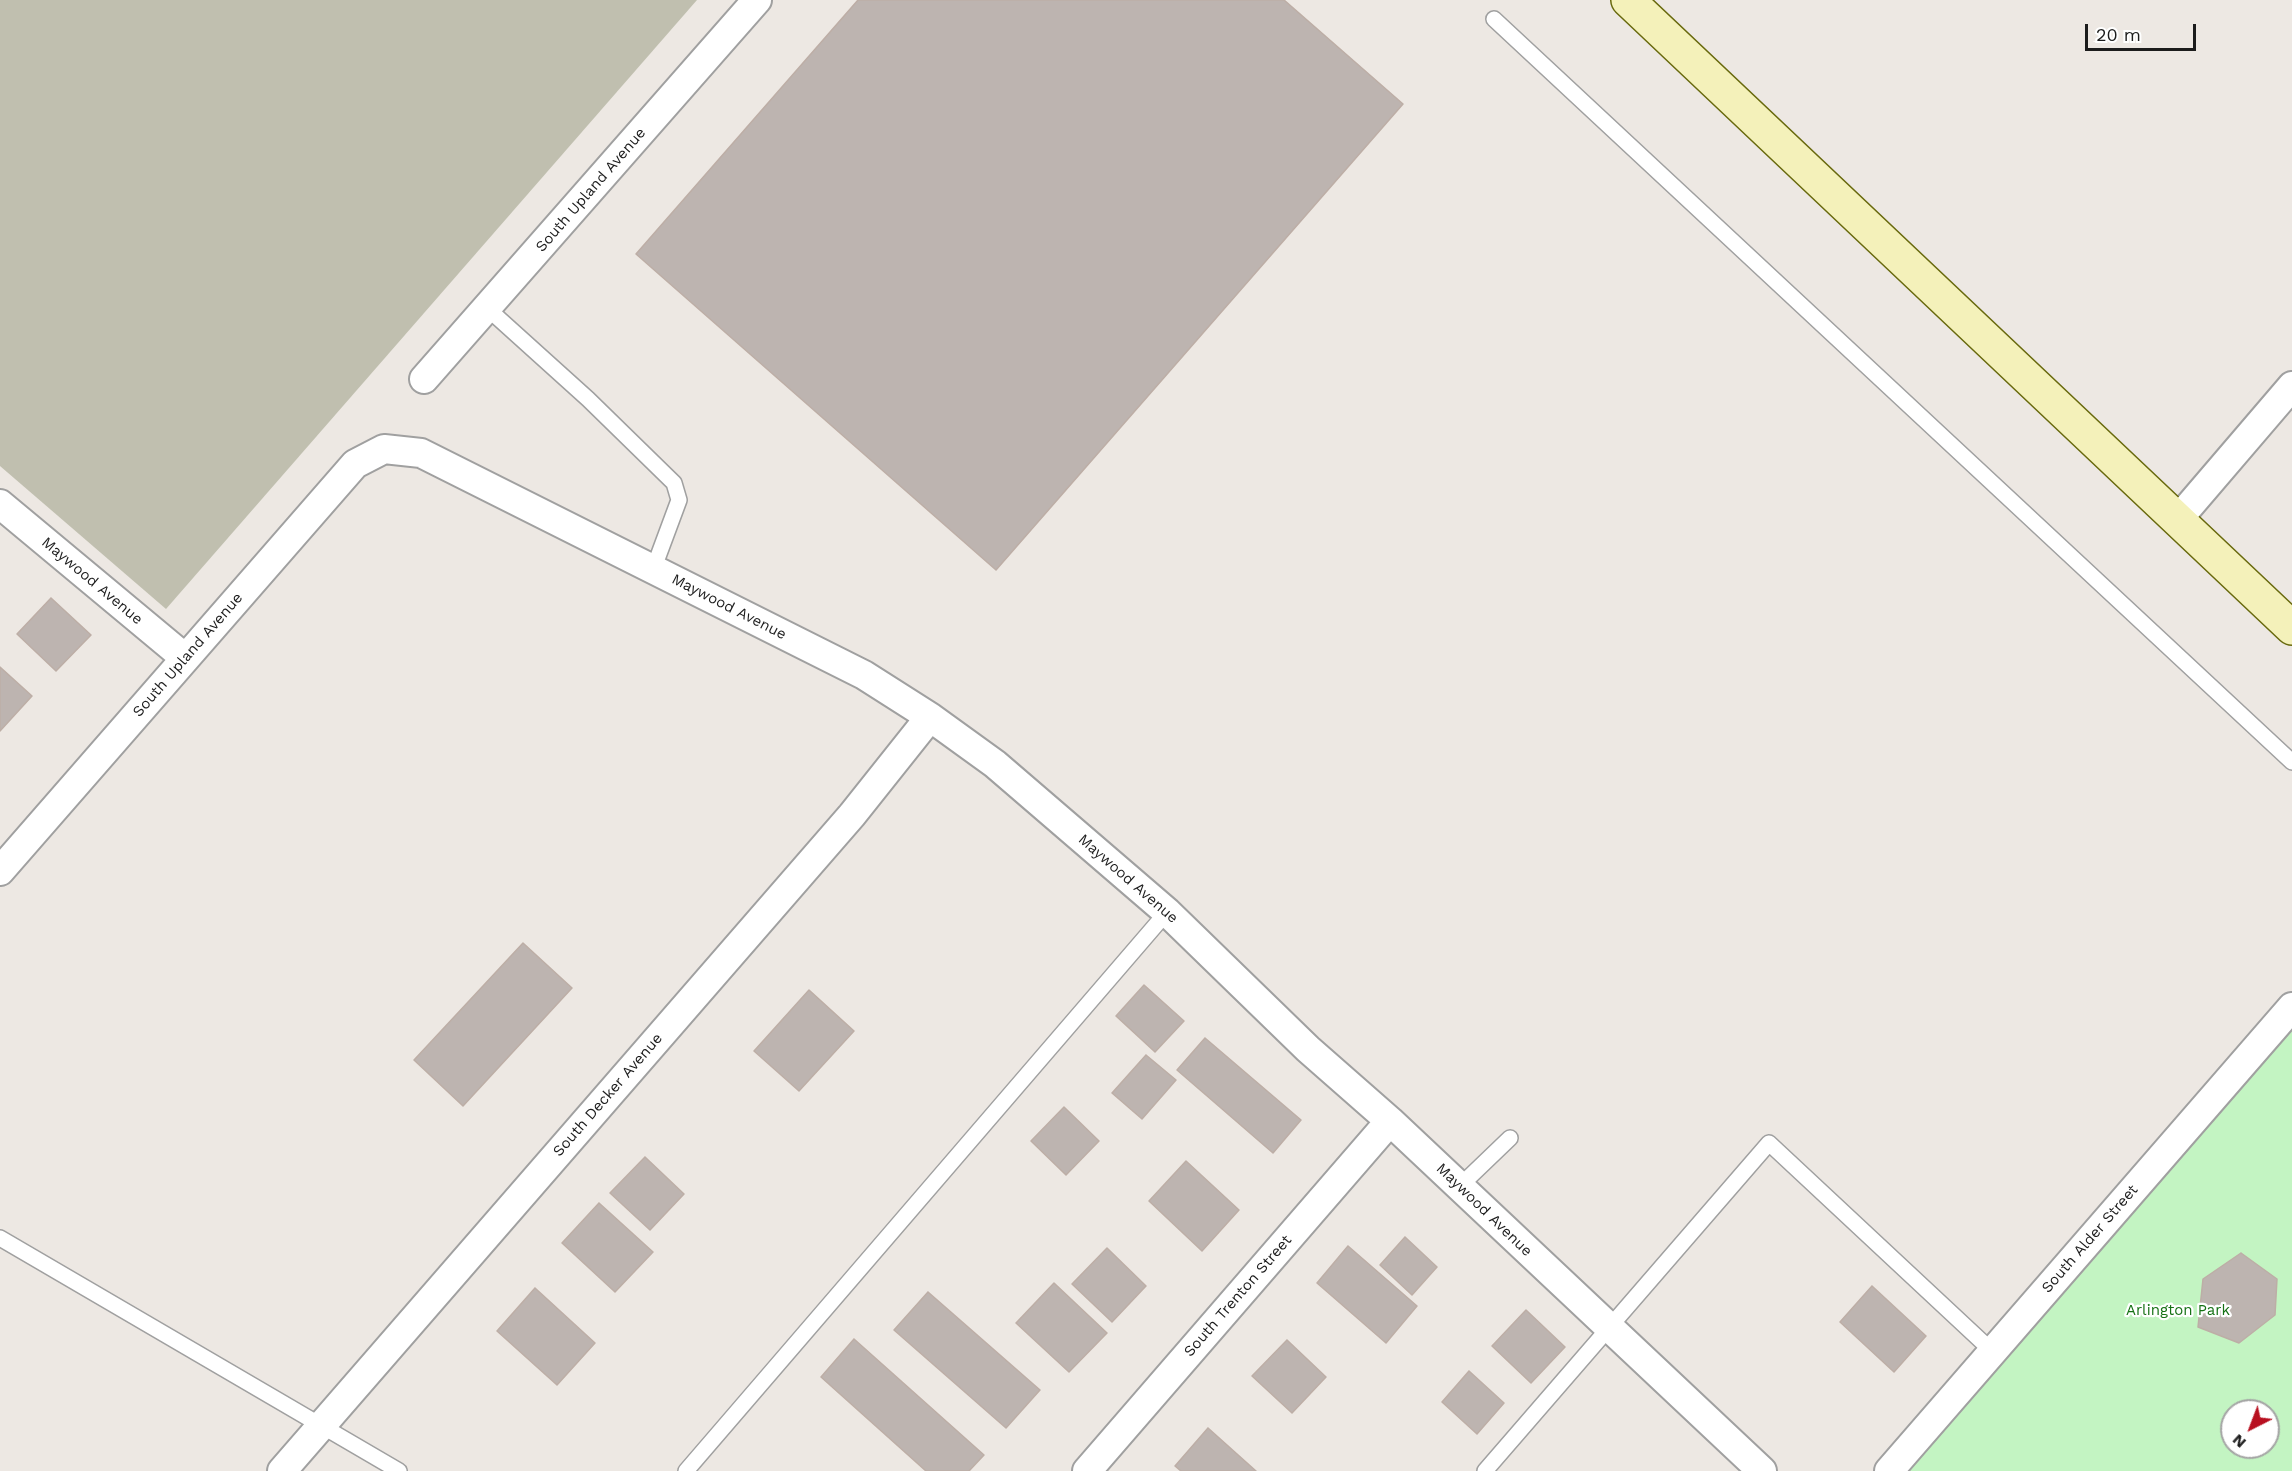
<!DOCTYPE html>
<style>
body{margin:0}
#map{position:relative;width:2292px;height:1471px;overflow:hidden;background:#ede8e3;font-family:"Work Sans",sans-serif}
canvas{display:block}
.north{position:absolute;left:2220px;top:1399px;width:60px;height:60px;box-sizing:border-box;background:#fff;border:2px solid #a4a4a4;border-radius:50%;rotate:222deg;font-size:16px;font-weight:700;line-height:24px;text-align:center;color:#1c1c1c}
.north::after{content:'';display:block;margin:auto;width:21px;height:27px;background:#b81020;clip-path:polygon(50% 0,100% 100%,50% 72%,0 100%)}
.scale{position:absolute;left:2085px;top:24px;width:111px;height:27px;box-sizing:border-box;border:3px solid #1c1c1c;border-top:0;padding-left:8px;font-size:18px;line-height:21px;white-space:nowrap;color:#1c1c1c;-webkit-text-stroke:4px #fff;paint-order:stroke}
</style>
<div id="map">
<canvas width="2292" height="1471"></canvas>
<div class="north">N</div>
<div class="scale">20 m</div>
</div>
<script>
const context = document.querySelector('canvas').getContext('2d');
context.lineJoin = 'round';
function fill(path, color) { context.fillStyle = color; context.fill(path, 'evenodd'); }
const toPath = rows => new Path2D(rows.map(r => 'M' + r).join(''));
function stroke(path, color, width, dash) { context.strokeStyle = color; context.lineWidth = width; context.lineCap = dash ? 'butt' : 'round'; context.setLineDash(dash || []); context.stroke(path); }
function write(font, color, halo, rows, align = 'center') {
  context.font = font + ' "Work Sans",sans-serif'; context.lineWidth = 4.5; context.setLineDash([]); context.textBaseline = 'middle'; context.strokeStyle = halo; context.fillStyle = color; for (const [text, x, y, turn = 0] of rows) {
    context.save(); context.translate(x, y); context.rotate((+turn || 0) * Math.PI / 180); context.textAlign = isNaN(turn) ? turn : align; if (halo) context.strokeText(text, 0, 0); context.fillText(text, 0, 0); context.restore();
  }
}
fill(toPath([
 [0,0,697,0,166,609,0,466]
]), '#c0bfaf');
fill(toPath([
 [2292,1007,2292,1471,1889,1471],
 [2232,1411,2268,1411,2268,1447,2232,1447]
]), '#c3f4c2');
const building = toPath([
 [858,0,1284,0,1403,104,996,570,636,254,858,0],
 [51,598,91,635,56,671,17,634,51,598],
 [0,667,32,696,0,731,0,667],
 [523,943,572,988,463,1106,414,1060,523,943],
 [1144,985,1184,1021,1155,1052,1116,1016,1144,985],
 [809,990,854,1031,799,1091,754,1051,809,990],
 [1205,1038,1301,1120,1273,1153,1177,1070,1205,1038],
 [1146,1055,1176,1080,1142,1119,1112,1093,1146,1055],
 [1064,1107,1099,1141,1066,1175,1031,1141,1064,1107],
 [645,1157,684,1194,650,1230,610,1193,645,1157],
 [1186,1161,1239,1210,1202,1251,1149,1201,1186,1161],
 [599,1203,653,1252,615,1292,562,1243,599,1203],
 [1405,1237,1437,1267,1412,1295,1380,1265,1405,1237],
 [1348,1246,1417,1306,1386,1343,1317,1283,1348,1246],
 [1107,1248,1146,1286,1112,1322,1072,1284,1107,1248],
 [2241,1253,2277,1279,2275,1315,2239,1343,2198,1327,2203,1279,2241,1253],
 [1054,1283,1107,1333,1069,1372,1016,1323,1054,1283],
 [1872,1286,1926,1336,1894,1372,1840,1322,1872,1286],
 [535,1288,595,1343,557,1385,497,1331,535,1288],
 [928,1292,1040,1390,1006,1428,894,1330,928,1292],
 [1526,1310,1565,1347,1531,1383,1492,1346,1526,1310],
 [854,1339,984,1455,969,1471,926,1471,821,1377,854,1339],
 [1287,1340,1326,1377,1292,1413,1252,1376,1287,1340],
 [1469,1371,1504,1403,1477,1434,1442,1402,1469,1371],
 [1208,1428,1256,1471,1181,1471,1175,1466,1208,1428]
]);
fill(building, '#bdb4b0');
stroke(building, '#bdaea6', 1.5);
const lane = toPath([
 [1494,19,2292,762],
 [486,307,588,399,674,483,679,500,653,570],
 [1460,1186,1510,1138],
 [0,1238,399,1471],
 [686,1471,1167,912],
 [1485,1471,1769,1143,1993,1352]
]);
const street = toPath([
 [424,379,757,0],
 [0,504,185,658],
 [2179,518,2292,386],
 [0,871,355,464,384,449,421,453,864,675,930,717,995,764,1167,912,1308,1049,1390,1121,1762,1471],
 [282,1471,852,815,930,717],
 [1087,1471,1390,1121],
 [1889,1471,2292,1007]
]);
const secondary = toPath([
 [1628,0,2292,628]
]);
stroke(lane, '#a0a0a0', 18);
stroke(street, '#a0a0a0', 32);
stroke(secondary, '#68690d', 36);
stroke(lane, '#fff', 15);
stroke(street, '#fff', 28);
stroke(secondary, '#f4f1ba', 33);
write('15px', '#1c1c1c', '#fff', [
 ["South Upland Avenue",591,190,-49],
 ["Maywood Avenue",92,581,40],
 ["Maywood Avenue",729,607,27],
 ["South Upland Avenue",188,655,-49],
 ["Maywood Avenue",1128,879,41],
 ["South Decker Avenue",608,1095,-49],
 ["Maywood Avenue",1484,1210,44],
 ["South Alder Street",2090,1239,-49],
 ["South Trenton Street",1238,1296,-49]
]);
write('15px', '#157114', '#fff', [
 ["Arlington Park",2178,1311]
]);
</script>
